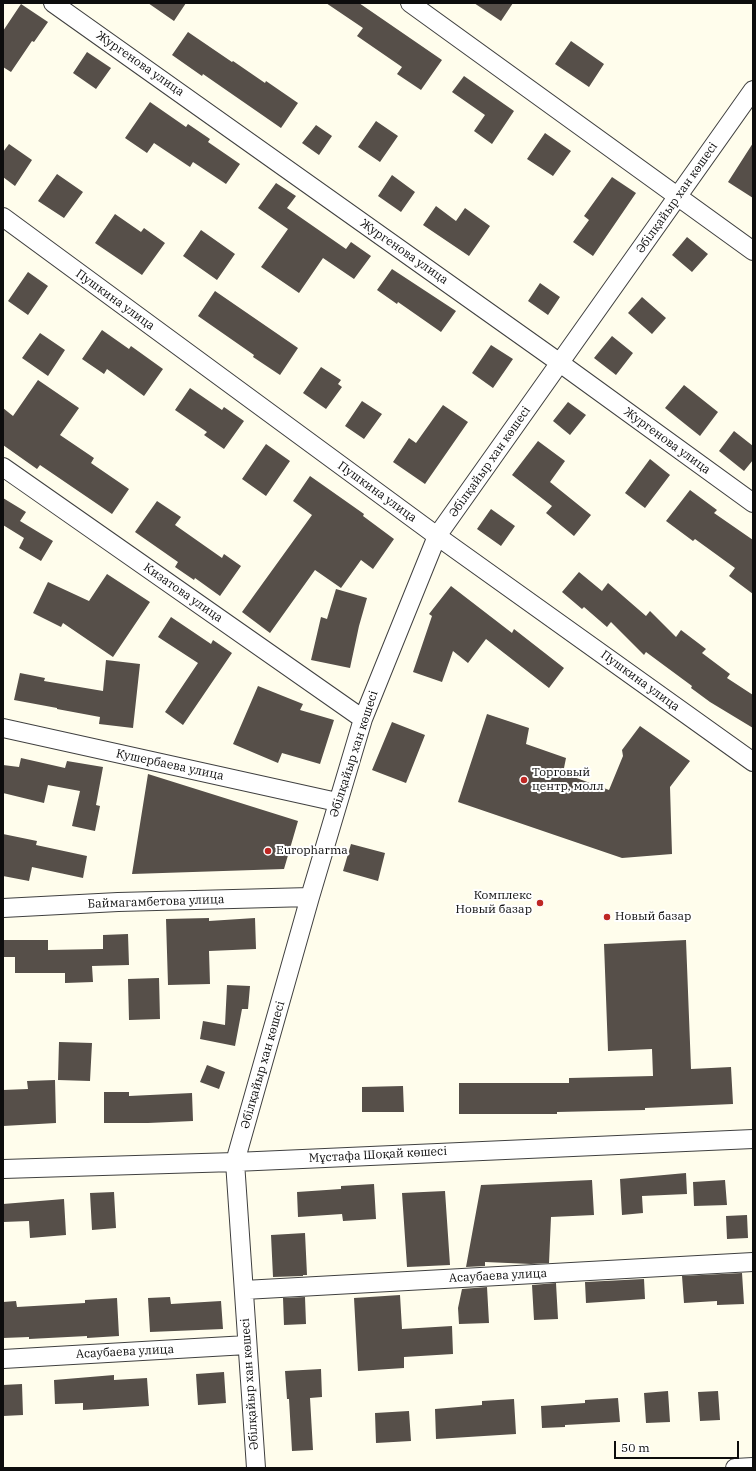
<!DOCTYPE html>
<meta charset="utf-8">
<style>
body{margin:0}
#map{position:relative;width:756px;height:1471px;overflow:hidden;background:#fffdec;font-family:"IBM Plex Serif",serif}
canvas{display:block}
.frame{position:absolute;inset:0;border:4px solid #0d0d0d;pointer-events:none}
.scale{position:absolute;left:614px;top:1441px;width:125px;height:18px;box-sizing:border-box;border:2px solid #0d0d0d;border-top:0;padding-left:5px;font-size:12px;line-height:14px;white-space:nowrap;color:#0d0d0d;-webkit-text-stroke:3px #fff;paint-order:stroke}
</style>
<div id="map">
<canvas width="756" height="1471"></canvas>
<div class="frame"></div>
<div class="scale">50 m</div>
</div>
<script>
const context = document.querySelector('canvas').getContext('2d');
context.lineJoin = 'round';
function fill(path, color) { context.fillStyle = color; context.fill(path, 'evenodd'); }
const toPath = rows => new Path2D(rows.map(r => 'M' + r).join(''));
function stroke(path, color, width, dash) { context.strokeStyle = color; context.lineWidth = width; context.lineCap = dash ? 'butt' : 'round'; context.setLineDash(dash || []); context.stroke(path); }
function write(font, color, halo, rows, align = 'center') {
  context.font = font + ' "IBM Plex Serif",serif'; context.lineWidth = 4; context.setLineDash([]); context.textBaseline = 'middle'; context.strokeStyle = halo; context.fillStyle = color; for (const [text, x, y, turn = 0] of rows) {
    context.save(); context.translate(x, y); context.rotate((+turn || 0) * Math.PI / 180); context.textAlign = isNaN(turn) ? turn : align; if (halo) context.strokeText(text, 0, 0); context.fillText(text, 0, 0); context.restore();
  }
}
fill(toPath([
 [148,3,186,3,174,21],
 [326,3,359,3,442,60,421,90,397,74,402,67,357,36,363,28],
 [474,3,513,3,501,21],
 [21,4,48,22,34,42,32,41,11,72,3,67,3,31],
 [188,32,232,62,233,61,265,83,266,81,298,103,281,128,203,74,202,76,172,55],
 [571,41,604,64,589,87,555,64],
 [87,52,111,68,96,89,73,73],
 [464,76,514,111,492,144,474,131,485,115,452,92],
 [150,102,186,127,188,124,210,139,208,142,240,164,226,184,193,162,190,167,154,143,147,153,125,138],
 [376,121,398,136,380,162,358,147],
 [316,125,332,136,319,155,302,143],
 [545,133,571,151,553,176,527,159],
 [753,143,753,198,728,182],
 [9,144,32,160,15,186,3,177,3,152],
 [57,174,83,192,64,218,38,201],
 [392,175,415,192,401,212,378,196],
 [612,177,636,193,593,256,573,242,589,220,584,216],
 [276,183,296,196,287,208,346,249,351,242,371,256,354,279,323,258,299,293,261,267,288,229,258,208],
 [436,206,456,221,465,208,490,226,469,256,423,225],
 [115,214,141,232,144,228,165,243,142,275,95,243],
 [201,230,235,254,217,280,183,256],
 [687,237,708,254,692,272,672,255],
 [392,269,456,311,441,332,398,302,397,304,377,290],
 [28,272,48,286,28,315,8,301],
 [540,283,560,297,548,315,528,301],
 [215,291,298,348,280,375,253,357,254,355,198,316],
 [642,297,666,318,652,334,628,313],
 [102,330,129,349,131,346,163,369,144,396,107,369,104,374,82,359],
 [40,333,65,350,48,376,22,358],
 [612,336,633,353,616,375,594,358],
 [491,345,513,359,493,388,472,373],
 [321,367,341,380,338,384,342,387,326,409,303,393],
 [38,380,79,408,60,435,94,458,91,463,129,489,112,514,40,465,37,469,3,445,3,408,13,416],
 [684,385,718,412,700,436,665,408],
 [190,388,222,410,224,407,244,421,224,449,204,435,207,432,175,410],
 [362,401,382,414,364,439,345,426],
 [568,402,586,415,570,435,553,421],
 [443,405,468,422,425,484,393,462,409,438,416,443],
 [734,431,753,446,753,460,744,471,719,451],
 [538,441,565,461,550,482,591,515,574,536,546,513,552,506,512,475],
 [266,444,290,461,266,496,242,479],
 [650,459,670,475,645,508,625,493],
 [310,476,364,514,363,516,394,539,373,569,361,560,341,588,315,570,270,633,242,612,312,515,293,501],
 [690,490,717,510,714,513,753,540,753,594,729,576,735,568,695,539,693,541,666,521],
 [3,498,26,512,20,521,53,541,41,561,19,548,24,538,3,525],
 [157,501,181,517,175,525,222,558,224,554,241,566,220,596,195,578,194,580,175,567,178,562,135,532],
 [491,509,515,526,501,546,477,529],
 [579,572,602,591,608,583,646,616,650,611,676,637,681,630,706,649,702,653,730,674,727,678,753,695,753,728,710,702,691,688,692,686,646,652,644,655,611,622,607,627,584,607,582,609,562,592],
 [107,574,150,602,113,657,63,623,61,627,33,613,48,582,89,601],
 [451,586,512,633,514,629,564,668,549,688,486,639,468,663,453,651,442,682,413,672,432,616,429,614],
 [336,589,367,598,359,626,350,668,311,660,321,617,327,619],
 [171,617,211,644,213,640,232,653,183,725,165,712,198,663,158,637],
 [106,660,140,664,133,728,99,724,100,717,57,709,57,708,14,700,20,673,45,678,44,681,103,691],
 [258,686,303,704,300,710,334,720,320,764,282,753,278,763,233,744],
 [487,714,529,728,526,744,566,758,563,773,609,790,623,756,622,750,640,726,690,761,670,787,672,854,622,858,458,802],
 [392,722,425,735,406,783,372,770],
 [21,758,65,768,67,761,103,767,96,805,100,806,95,831,72,826,80,791,48,785,44,803,3,793,3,765,19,767],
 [148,774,298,821,284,869,132,874],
 [3,834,37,841,36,845,87,856,83,878,32,867,29,881,3,876],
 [351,844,385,853,378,881,343,871],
 [209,918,209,921,255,918,256,949,209,951,210,984,168,985,166,919],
 [128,934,129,965,92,966,93,982,65,983,65,973,15,973,15,957,3,957,3,940,48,940,48,950,103,949,103,935],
 [686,940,691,1069,731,1067,733,1104,645,1108,645,1110,557,1112,557,1114,459,1114,459,1083,569,1083,569,1078,653,1076,652,1049,608,1051,604,944],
 [159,978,160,1019,129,1020,128,979],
 [227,985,250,986,248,1009,242,1009,235,1046,200,1039,203,1021,225,1025],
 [59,1042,92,1043,90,1081,58,1080],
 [207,1065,225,1072,219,1089,200,1082],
 [55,1080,56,1123,3,1126,3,1090,28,1089,27,1081],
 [403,1086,404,1112,362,1112,362,1087],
 [104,1092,129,1092,129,1096,192,1093,193,1121,148,1123,104,1123],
 [686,1173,687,1194,642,1196,643,1213,622,1215,620,1179],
 [592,1180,594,1215,551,1217,549,1263,531,1264,485,1262,485,1266,466,1267,481,1185],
 [725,1180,727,1205,694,1206,693,1182],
 [374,1184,376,1219,343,1221,342,1214,298,1217,297,1192,341,1189,341,1186],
 [445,1191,450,1265,407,1267,402,1193],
 [114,1192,116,1228,92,1230,90,1193],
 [64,1199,66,1235,30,1238,29,1221,3,1222,3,1204],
 [747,1215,748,1238,727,1239,726,1216],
 [305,1233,307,1275,303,1275,303,1276,273,1277,271,1235],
 [742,1273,744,1304,717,1305,717,1301,684,1303,682,1276],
 [644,1279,645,1299,586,1303,585,1282],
 [556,1283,558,1319,534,1320,532,1285],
 [487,1287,489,1323,459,1324,458,1308,462,1289],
 [400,1295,402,1329,452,1326,453,1354,404,1357,404,1368,358,1371,354,1298],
 [170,1297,171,1304,221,1301,223,1329,150,1332,148,1298],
 [305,1297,306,1324,284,1325,283,1298],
 [117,1298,119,1336,87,1338,87,1336,29,1339,29,1337,3,1338,3,1302,16,1301,17,1307,85,1303,85,1300],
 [321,1369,322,1397,310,1398,313,1450,292,1451,289,1399,287,1399,285,1371],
 [224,1372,226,1403,198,1405,196,1374],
 [114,1375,114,1380,147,1378,149,1406,83,1410,83,1403,55,1404,54,1380],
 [22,1384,23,1415,3,1416,3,1385],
 [668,1391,670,1422,646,1423,644,1393],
 [718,1391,720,1420,700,1421,698,1392],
 [618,1398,620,1422,565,1425,565,1427,542,1428,541,1406,585,1403,585,1400],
 [514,1399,516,1434,436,1439,435,1409,482,1405,482,1401],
 [409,1411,411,1441,376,1443,375,1413]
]), '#564f49');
const minor = toPath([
 [53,3,560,363,753,503],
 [410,3,753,251],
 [3,217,437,536,753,762],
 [3,467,363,719],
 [3,728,337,802],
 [3,908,118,902,310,897],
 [3,1169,235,1162,753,1139],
 [244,1290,753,1262],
 [3,1359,247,1345],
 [256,1468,235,1162,310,897,363,719,437,536,753,90],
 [735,1468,753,1467]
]);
stroke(minor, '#404040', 20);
stroke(minor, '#fff', 18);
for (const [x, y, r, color] of [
 [524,780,4,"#be2723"],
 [268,851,4,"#be2723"],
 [540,903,4,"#be2723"],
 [607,917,4,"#be2723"]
]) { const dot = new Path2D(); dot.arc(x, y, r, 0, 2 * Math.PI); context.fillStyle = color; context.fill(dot); stroke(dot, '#fff', 1.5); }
write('12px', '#0d0d0d', '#fff', [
 ["Жургенова улица",140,64,35],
 ["Әбілқайыр хан көшесі",677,198,-55],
 ["Жургенова улица",404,252,35],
 ["Пушкина улица",115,300,36],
 ["Жургенова улица",667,441,36],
 ["Әбілқайыр хан көшесі",490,462,-55],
 ["Пушкина улица",377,492,36],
 ["Кизатова улица",183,593,35],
 ["Пушкина улица",640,681,36],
 ["Әбілқайыр хан көшесі",354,754,-72],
 ["Кушербаева улица",170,765,12],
 ["Баймагамбетова улица",156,902,-2],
 ["Әбілқайыр хан көшесі",263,1065,-74],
 ["Мұстафа Шоқай көшесі",378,1155,-3],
 ["Асаубаева улица",498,1276,-3],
 ["Асаубаева улица",125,1352,-3],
 ["Әбілқайыр хан көшесі",250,1384,-94]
]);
write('12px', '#0d0d0d', '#fff', [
 ["Торговый",532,773],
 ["центр, молл",532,787],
 ["Europharma",276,851],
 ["Комплекс",532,896,"right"],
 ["Новый базар",532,910,"right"],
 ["Новый базар",615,917]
], 'left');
</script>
